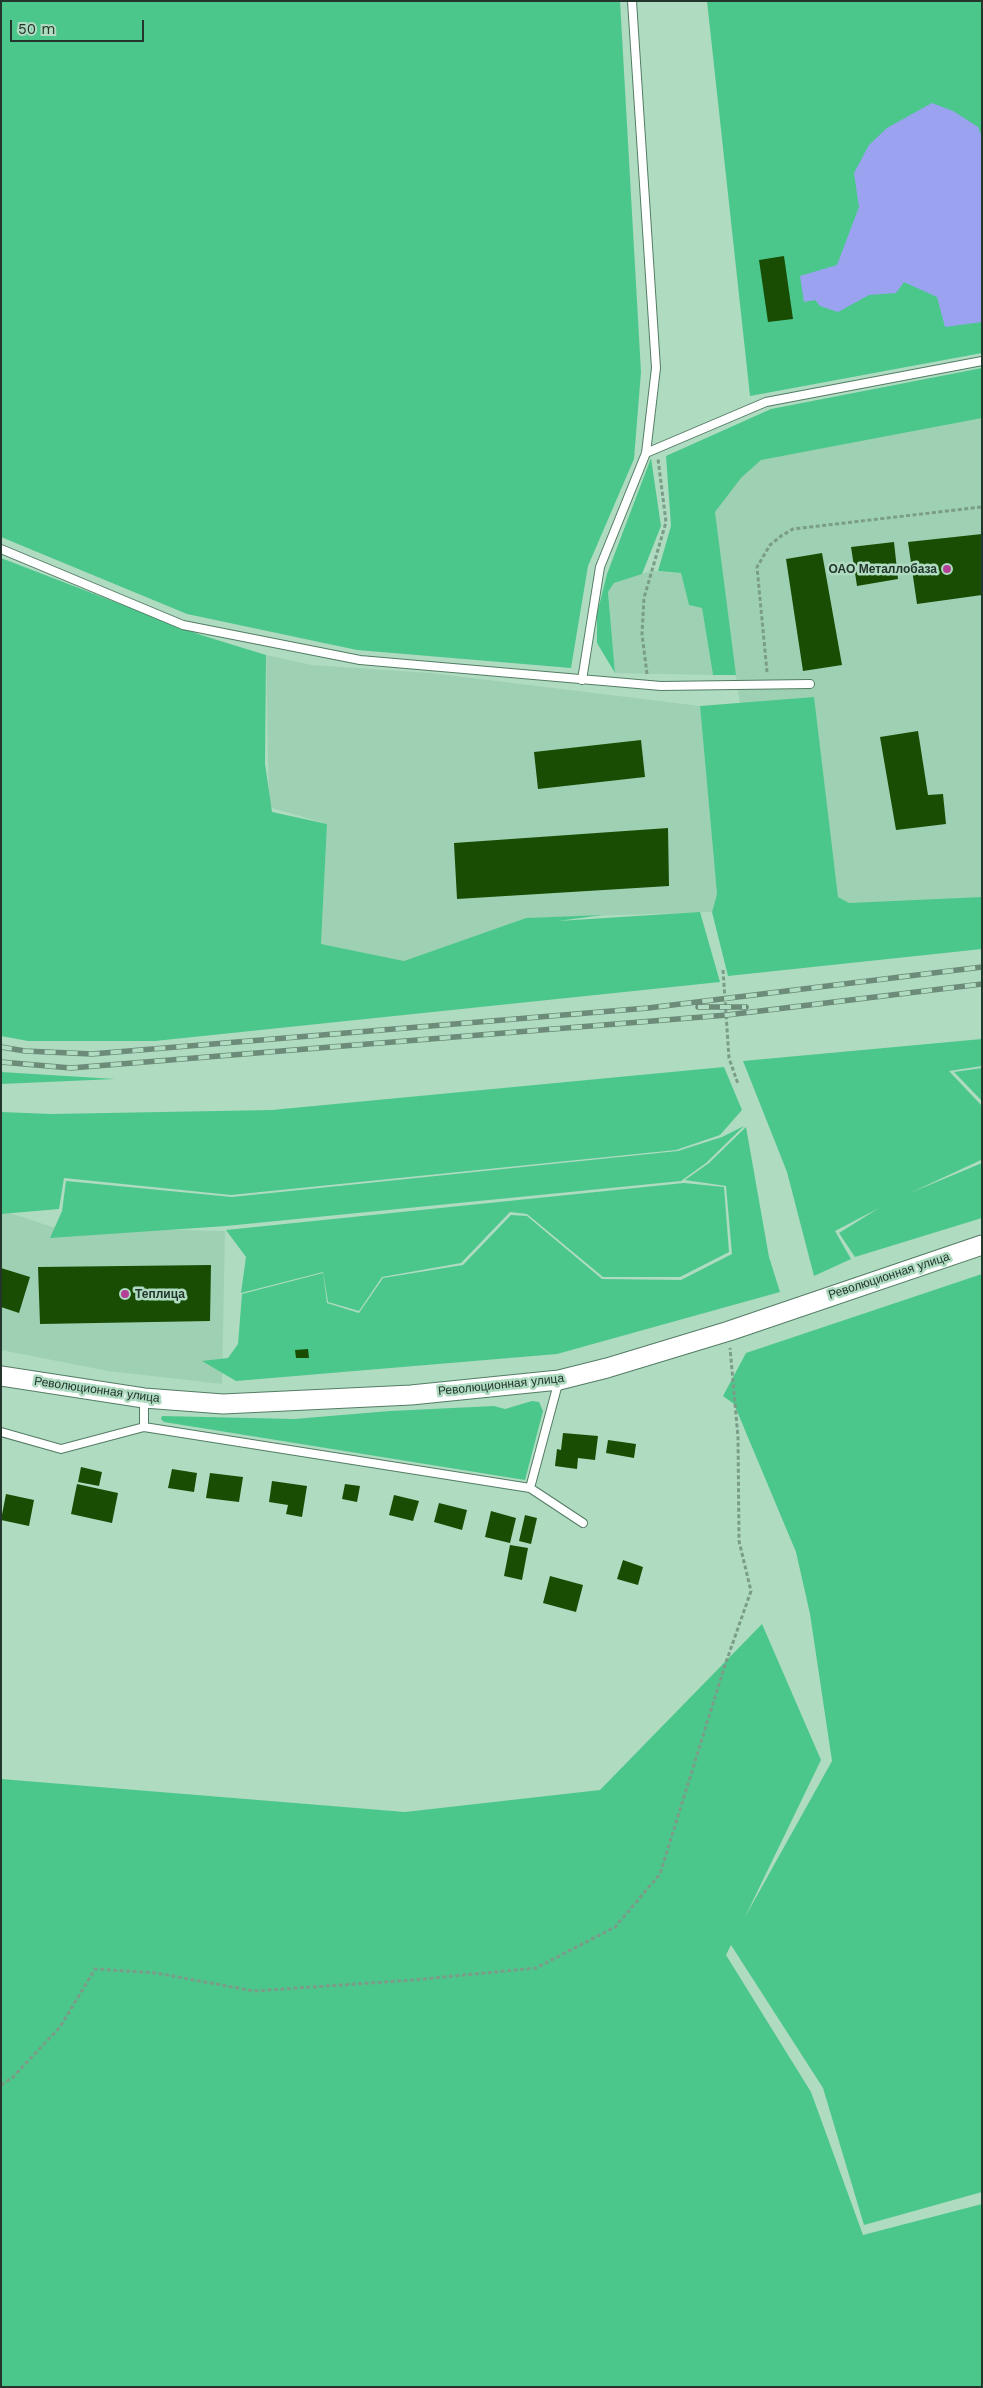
<!DOCTYPE html>
<meta charset="utf-8">
<style>
body{margin:0}
#map{position:relative;width:983px;height:2388px;overflow:hidden;background:#afdbc1;font-family:"Work Sans",sans-serif}
canvas{display:block}
.frame{position:absolute;inset:0;border:2px solid #24362c;pointer-events:none}
.scale{position:absolute;left:10px;top:20px;width:134px;height:22px;box-sizing:border-box;border:2px solid #24362c;border-top:0;padding-left:6px;font-size:15px;line-height:18px;white-space:nowrap;color:#24362c;-webkit-text-stroke:4px #afdbc1;paint-order:stroke}
</style>
<div id="map">
<canvas width="983" height="2388"></canvas>
<div class="frame"></div>
<div class="scale">50 m</div>
</div>
<script>
const context = document.querySelector('canvas').getContext('2d');
context.lineJoin = 'round';
function fill(path, color) { context.fillStyle = color; context.fill(path, 'evenodd'); }
const toPath = rows => new Path2D(rows.map(r => 'M' + r).join(''));
function stroke(path, color, width, dash) { context.strokeStyle = color; context.lineWidth = width; context.lineCap = dash ? 'butt' : 'round'; context.setLineDash(dash || []); context.stroke(path); }
function write(font, color, halo, rows, align = 'center') {
  context.font = font + ' "Work Sans",sans-serif'; context.lineWidth = 5; context.setLineDash([]); context.textBaseline = 'middle'; context.strokeStyle = halo; context.fillStyle = color; for (const [text, x, y, turn = 0] of rows) {
    context.save(); context.translate(x, y); context.rotate((+turn || 0) * Math.PI / 180); context.textAlign = isNaN(turn) ? turn : align; if (halo) context.strokeText(text, 0, 0); context.fillText(text, 0, 0); context.restore();
  }
}
fill(toPath([
 [982,415,982,931,774,939,710,498,753,455],
 [651,571,681,573,689,604,702,608,713,675,615,673,608,592,614,583],
 [266,655,312,665,431,673,700,706,717,894,712,912,526,918,404,961,321,944,327,824,269,807],
 [1,1210,52,1227,225,1231,222,1384,108,1371,1,1350]
]), '#9ed1b3');
fill(toPath([
 [1,1,620,1,641,372,634,459,588,566,571,668,357,650,187,614,1,537],
 [707,1,982,1,982,353,750,396],
 [982,368,982,418,761,460,741,478,715,512,736,675,713,675,702,608,689,605,681,573,658,571,671,526,666,456,771,409],
 [651,458,661,526,642,574,614,583,608,592,615,673,597,643,597,614,607,574],
 [1,558,201,635,266,655,265,764,272,812,327,824,321,944,404,961,526,918,603,915,558,921,700,912,720,982,155,1041,28,1041,1,1036],
 [814,697,838,897,849,903,982,897,982,949,728,976,712,912,717,894,700,706],
 [982,1039,982,1066,949,1071,982,1106,981,1160,910,1193,982,1163,982,1218,855,1257,839,1233,879,1208,835,1231,851,1259,814,1276,787,1172,743,1061],
 [724,1067,742,1110,720,1135,676,1150,231,1195,64,1178,59,1209,1,1214,1,1112,51,1114,272,1110],
 [982,1068,982,1101,954,1072],
 [1,1072,115,1079,1,1084],
 [744,1126,706,1163,681,1181,226,1226,50,1238,62,1211,66,1181,232,1197,678,1151,722,1137],
 [746,1127,769,1257,780,1292,557,1354,236,1381,202,1361,228,1358,238,1344,242,1294,323,1273,327,1303,359,1313,383,1278,463,1265,511,1215,527,1216,602,1279,681,1280,732,1254,726,1186,685,1180,709,1163],
 [684,1183,724,1187,729,1252,680,1277,603,1277,527,1214,510,1212,461,1263,382,1277,359,1311,328,1302,323,1272,241,1293,246,1257,226,1230],
 [982,1274,982,2192,864,2225,823,2088,731,1945,726,1955,811,2092,863,2235,982,2204,982,2387,1,2387,1,1779,405,1812,600,1790,762,1624,821,1760,745,1917,832,1761,810,1614,796,1552,734,1404,723,1396,746,1353],
 [532,1401,539,1402,543,1411,525,1480,164,1422,161,1419,162,1416,294,1419,390,1411,494,1406,505,1409]
]), '#4cc78c');
fill(toPath([
 [932,103,953,111,978,127,982,137,982,322,945,327,937,297,904,282,896,293,869,295,838,312,820,306,815,300,804,302,800,276,837,265,859,207,854,173,869,145,887,128]
]), '#9ba3f1');
fill(toPath([
 [784,256,793,319,768,322,759,260],
 [982,534,982,595,917,604,908,542],
 [894,542,898,579,857,586,851,547],
 [822,553,842,665,803,671,786,559],
 [918,731,928,795,943,794,946,824,896,830,880,737],
 [641,740,645,777,538,789,534,752],
 [668,828,669,886,457,899,454,843],
 [211,1265,210,1321,40,1324,38,1267],
 [1,1268,30,1277,19,1313,1,1307],
 [308,1349,309,1358,296,1358,295,1350],
 [563,1433,598,1436,595,1460,578,1458,577,1469,555,1466,557,1449,561,1450],
 [608,1440,636,1444,634,1458,606,1453],
 [81,1467,102,1472,99,1486,78,1482],
 [172,1469,197,1473,194,1492,168,1488],
 [210,1473,243,1477,239,1502,206,1498],
 [272,1481,307,1486,302,1517,286,1514,288,1505,269,1502],
 [77,1484,118,1493,112,1523,71,1514],
 [345,1484,360,1486,357,1502,342,1499],
 [6,1494,34,1500,29,1526,1,1520],
 [394,1495,419,1501,413,1521,389,1515],
 [439,1503,467,1510,462,1530,434,1522],
 [491,1511,516,1518,510,1543,485,1537],
 [525,1515,537,1518,531,1544,519,1541],
 [510,1545,528,1548,522,1580,504,1576],
 [623,1560,643,1567,638,1585,617,1579],
 [550,1576,583,1585,576,1612,543,1603]
]), '#194d04');
const service = toPath([
 [646,453,766,402,982,361],
 [1,549,183,625,360,660,661,686,810,684],
 [582,680,600,567,646,453,656,368,632,1],
 [144,1398,144,1427],
 [1,1432,61,1449,144,1427,530,1488,559,1380],
 [530,1488,583,1523]
]);
const tertiary = toPath([
 [1,1376,144,1398,223,1404,411,1395,559,1380,607,1368,729,1331,982,1245]
]);
stroke(service, '#537c64', 10);
stroke(tertiary, '#537c64', 21);
stroke(toPath([
 [767,672,757,567,770,545,781,536,793,529,982,507],
 [647,674,642,634,644,598,666,522,658,459],
 [723,970,729,1058,738,1084],
 [1,2085,13,2077,60,2027,95,1969,156,1973,254,1991,413,1980,536,1968,615,1927,660,1874,724,1668,751,1591,739,1541,738,1437,730,1348]
]), '#7a9c88', 3, [4, 2.5]);
stroke(service, '#fff', 8);
stroke(tertiary, '#fff', 19);
const rail = toPath([
 [698,1007,746,1007],
 [1,1047,25,1051,92,1054,648,1008,982,967],
 [1,1062,71,1068,727,1015,982,984]
]);
stroke(rail, '#6c8b79', 5.5);
stroke(rail, '#afdbc1', 4, [11]);
for (const [x, y, r, color] of [
 [947,569,5,"#b43f97"],
 [125,1294,5,"#b43f97"]
]) { const dot = new Path2D(); dot.arc(x, y, r, 0, 2 * Math.PI); context.fillStyle = color; context.fill(dot); stroke(dot, '#afdbc1', 2); }
write('bold 12px', '#24362c', '#afdbc1', [
 ["ОАО Металлобаза",937,569],
 ["Теплица",135,1294,"left"]
], 'right');
write('12px', '#24362c', '#afdbc1', [
 ["Революционная улица",889,1276,-18],
 ["Революционная улица",501,1385,-6],
 ["Революционная улица",97,1390,8]
]);
</script>
